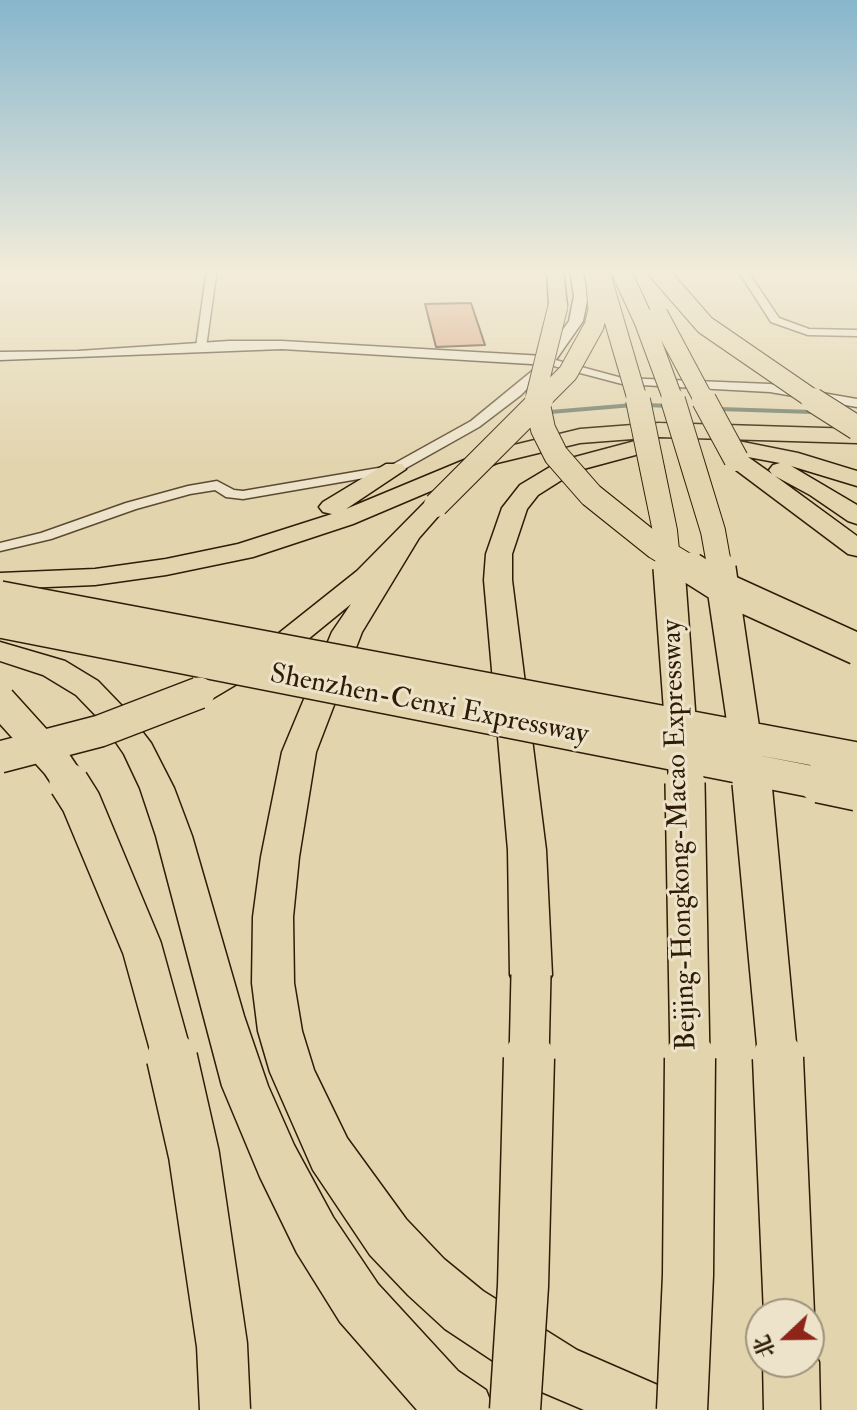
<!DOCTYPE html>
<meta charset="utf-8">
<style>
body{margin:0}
#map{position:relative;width:857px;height:1410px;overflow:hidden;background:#e2d4ad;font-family:"IM FELL Double Pica","Noto Serif SC",serif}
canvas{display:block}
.north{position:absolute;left:745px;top:1298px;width:80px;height:80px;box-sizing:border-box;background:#ece3ca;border:2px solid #a0937c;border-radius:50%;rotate:248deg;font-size:22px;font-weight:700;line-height:32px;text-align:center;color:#2f1c06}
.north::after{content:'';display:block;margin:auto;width:28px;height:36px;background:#8f2418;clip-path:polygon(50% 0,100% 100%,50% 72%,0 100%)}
</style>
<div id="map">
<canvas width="857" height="1410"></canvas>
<div class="north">北</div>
</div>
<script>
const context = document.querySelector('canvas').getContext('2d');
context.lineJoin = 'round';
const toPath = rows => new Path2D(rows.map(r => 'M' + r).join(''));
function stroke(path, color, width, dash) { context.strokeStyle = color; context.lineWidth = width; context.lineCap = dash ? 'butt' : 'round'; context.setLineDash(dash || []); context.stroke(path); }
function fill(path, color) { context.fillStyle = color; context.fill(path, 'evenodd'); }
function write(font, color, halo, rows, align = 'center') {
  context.font = font + ' "IM FELL Double Pica",serif'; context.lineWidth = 6; context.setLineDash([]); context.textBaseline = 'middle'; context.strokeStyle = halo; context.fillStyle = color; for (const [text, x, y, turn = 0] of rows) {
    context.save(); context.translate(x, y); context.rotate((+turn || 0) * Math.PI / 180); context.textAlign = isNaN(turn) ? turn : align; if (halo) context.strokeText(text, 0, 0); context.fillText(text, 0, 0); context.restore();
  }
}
stroke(toPath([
 [647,405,669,406],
 [719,409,813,412],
 [550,412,633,405]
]), '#6d7a65', 4);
const building = toPath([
 [471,303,485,345,436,347,425,304,471,303]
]);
fill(building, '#d79d7b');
stroke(building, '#2f1c06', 2);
const street = toPath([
 [207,269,217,269,206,347,201,350,196,347,207,269],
 [737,269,746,269,779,318,809,329,857,330,857,336,808,335,771,322,737,269],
 [548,358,622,378,770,384,857,399,857,407,770,392,622,384,550,365,521,395,479,427,399,472,243,499,226,497,215,490,190,494,136,509,51,539,0,551,0,543,41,533,126,503,188,486,217,481,234,490,243,491,390,466,471,421,548,358]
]);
const secondary = toPath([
 [570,269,582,269,588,296,583,321,553,364,548,365,282,349,0,360,0,352,78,351,229,341,282,341,544,356,569,321,574,296,570,269]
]);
const highway = toPath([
 [547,269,563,269,567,306,564,310,558,311,549,306,547,269],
 [659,423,857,429,857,443,659,437,580,443,497,463,353,524,253,557,166,575,95,585,0,589,0,573,95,569,166,559,238,544,332,514,323,512,319,507,323,502,386,464,402,464,406,469,346,509,481,453,580,429,659,423],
 [733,440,798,453,857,471,857,486,791,466,857,505,857,524,848,521,810,495,775,476,857,536,857,556,848,554,728,464,724,459,731,453,722,447,725,442,733,440],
 [748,457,780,463,773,465,769,470,772,474,748,457],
 [635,441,643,443,646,448,643,453,576,471,538,495,527,509,512,554,512,580,546,850,552,975,546,987,531,992,516,987,510,975,508,850,484,580,486,554,502,508,520,485,560,461,635,441],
 [436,498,445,500,448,505,419,538,362,632,316,752,299,857,293,917,294,983,302,1031,314,1070,347,1138,406,1219,444,1259,483,1291,577,1350,669,1390,677,1410,584,1410,537,1390,445,1329,408,1295,370,1255,313,1170,270,1072,258,1031,252,983,253,917,261,857,282,752,332,632,351,604,296,649,210,700,199,703,188,700,183,693,188,686,274,637,357,571,427,500,436,498],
 [0,642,65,661,98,681,124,708,151,743,174,788,192,836,244,1016,268,1086,294,1145,333,1217,378,1284,458,1371,486,1390,494,1410,417,1410,340,1322,297,1253,260,1177,222,1086,156,836,140,788,124,754,102,722,76,695,43,675,0,661,0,642],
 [809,1342,819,1362,820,1410,764,1410,763,1362,809,1362,809,1342]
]);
stroke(street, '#5c4a30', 3);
stroke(secondary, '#2f1c06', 3);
stroke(highway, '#2f1c06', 3);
fill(street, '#ece3ca');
fill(secondary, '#ece3ca');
fill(highway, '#e2d4ad');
const highwayBridgeFar4 = toPath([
 [599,269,638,402],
 [620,269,644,321,674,402],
 [656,269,705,325,817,402],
 [658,314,705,402],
 [537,402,536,395,558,306],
 [539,402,568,373,594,326,598,310,596,284]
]);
const highwayBridgeFar3 = toPath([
 [537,400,543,429,556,455,591,495,656,547,694,570],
 [638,400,665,531,669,570],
 [673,400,713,531,720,570],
 [704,400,736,459],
 [813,400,857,428],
 [436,505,541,400]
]);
const highwayBridgeFar2 = toPath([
 [669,568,685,785],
 [691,568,721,587,857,649],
 [720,568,752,785],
 [0,597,857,758],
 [0,622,829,785],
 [0,701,57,764,71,785],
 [0,757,100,731,199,693]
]);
const highwayBridgeFar1 = toPath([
 [69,783,81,802,142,948,173,1060],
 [685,783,690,1060],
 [752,783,778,1060],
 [819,783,857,791],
 [529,1060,531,975]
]);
const highwayBridge = toPath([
 [172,1058,194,1155,222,1345,225,1410],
 [778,1058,789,1314],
 [515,1410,523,1286,529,1058],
 [682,1410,688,1275,690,1058]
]);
stroke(highwayBridgeFar4, '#2f1c06', 21, []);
stroke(highwayBridgeFar3, '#2f1c06', 26, []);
stroke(highwayBridgeFar2, '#2f1c06', 34, []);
stroke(highwayBridgeFar1, '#2f1c06', 42, []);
stroke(highwayBridge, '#2f1c06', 53, []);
stroke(highwayBridgeFar4, '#e2d4ad', 19);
stroke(highwayBridgeFar3, '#e2d4ad', 24);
stroke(highwayBridgeFar2, '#e2d4ad', 31);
stroke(highwayBridgeFar1, '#e2d4ad', 39);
stroke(highwayBridge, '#e2d4ad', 50);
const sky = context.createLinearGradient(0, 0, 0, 467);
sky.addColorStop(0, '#87b6cd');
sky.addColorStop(0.58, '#f2ecda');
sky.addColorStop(1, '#f2ecda00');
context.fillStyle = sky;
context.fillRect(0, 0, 857, 467);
write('28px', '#2f1c06', '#ece3ca', [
 ["Shenzhen-Cenxi Expressway",429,706,11],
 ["Beijing-Hongkong-Macao Expressway",681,835,-92]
]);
</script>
